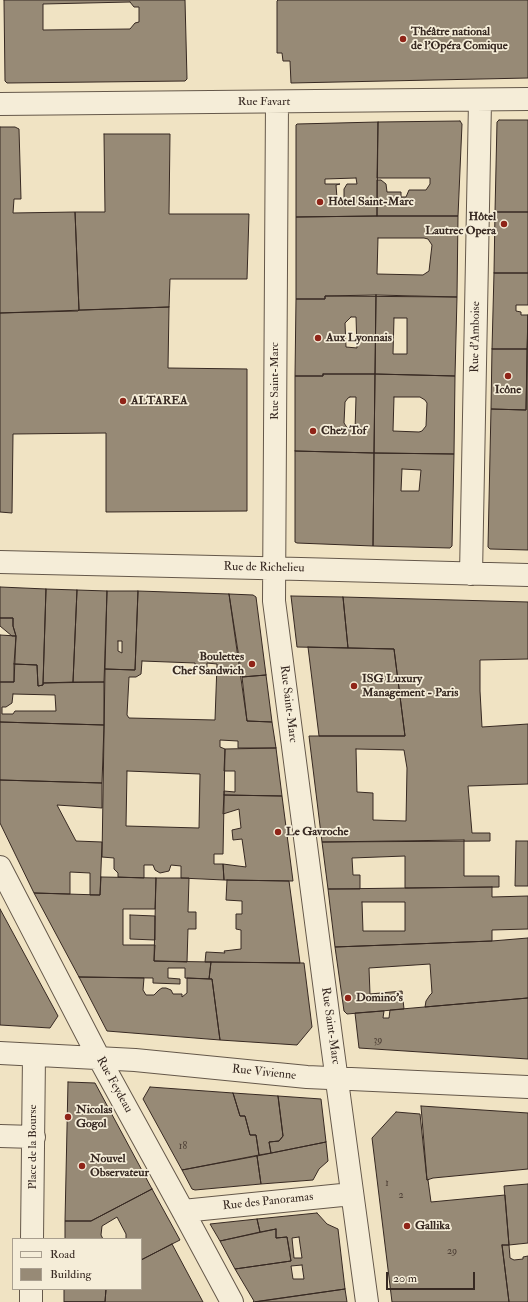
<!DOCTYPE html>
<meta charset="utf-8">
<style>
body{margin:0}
#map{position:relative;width:528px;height:1302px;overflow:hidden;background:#f0e3c3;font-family:"IM FELL Double Pica",serif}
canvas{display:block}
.legend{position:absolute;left:12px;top:1238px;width:130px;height:52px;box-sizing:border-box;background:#f5edd8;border:1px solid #a99f8f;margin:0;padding:5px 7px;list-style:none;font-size:12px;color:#372922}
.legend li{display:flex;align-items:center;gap:8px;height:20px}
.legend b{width:20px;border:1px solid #a99f8f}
.scale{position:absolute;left:386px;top:1272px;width:89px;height:18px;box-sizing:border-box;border:2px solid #372922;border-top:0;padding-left:5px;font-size:12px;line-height:14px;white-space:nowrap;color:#372922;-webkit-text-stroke:3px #f5edd8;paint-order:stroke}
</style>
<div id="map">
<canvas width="528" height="1302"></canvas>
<ul class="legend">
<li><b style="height:5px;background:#f5edd8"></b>Road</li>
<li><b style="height:11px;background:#978a76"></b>Building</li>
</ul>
<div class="scale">20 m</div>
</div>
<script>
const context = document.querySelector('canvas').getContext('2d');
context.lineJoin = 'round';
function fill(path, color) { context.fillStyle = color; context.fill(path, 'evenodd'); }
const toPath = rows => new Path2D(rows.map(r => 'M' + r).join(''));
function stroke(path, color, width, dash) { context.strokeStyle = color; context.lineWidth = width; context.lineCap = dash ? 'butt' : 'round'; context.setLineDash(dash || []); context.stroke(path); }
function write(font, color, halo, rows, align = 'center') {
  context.font = font + ' "IM FELL Double Pica",serif'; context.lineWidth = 3.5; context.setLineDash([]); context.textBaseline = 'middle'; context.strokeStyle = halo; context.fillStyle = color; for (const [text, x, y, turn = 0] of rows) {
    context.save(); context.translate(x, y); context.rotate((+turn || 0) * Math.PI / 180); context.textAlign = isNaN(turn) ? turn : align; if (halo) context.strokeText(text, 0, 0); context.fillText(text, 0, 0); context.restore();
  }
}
const building = toPath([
 [4,0,185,0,187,79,185,81,7,83,5,81,4,0],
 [130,2,134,7,139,7,139,22,135,23,130,29,43,30,43,4,130,2],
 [278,0,528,0,528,78,291,83,290,61,283,61,282,53,277,53,277,1,278,0],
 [499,120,528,120,528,212,495,212,497,122,499,120],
 [460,121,462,124,458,216,377,216,377,180,381,180,386,184,387,192,401,192,401,197,406,197,409,190,426,190,430,184,430,178,377,178,378,122,460,121],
 [378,122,377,216,296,217,296,125,297,124,378,122],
 [356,178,357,184,347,184,344,189,344,199,337,198,336,185,340,184,325,184,325,179,356,178],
 [0,127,15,127,19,129,21,199,14,199,13,213,75,212,79,310,78,311,0,313,0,127],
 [104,134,170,134,169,214,249,214,247,279,170,279,169,307,79,310,75,212,105,212,104,134],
 [495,212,528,212,528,273,494,273,495,212],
 [377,216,458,216,457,297,325,296,325,299,296,299,296,217,377,216],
 [378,238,424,238,428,239,432,245,429,271,423,275,377,274,378,238],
 [494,273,528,273,528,305,516,305,516,311,521,312,521,315,528,315,527,349,492,349,494,273],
 [376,295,457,297,455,376,375,374,376,295],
 [394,318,407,318,407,354,393,354,394,318],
 [376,295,375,374,323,374,323,376,295,376,296,299,325,299,325,296,376,295],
 [351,317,356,317,357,348,346,347,345,323,351,317],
 [169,307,168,368,247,369,247,511,106,512,106,433,13,434,12,513,0,512,0,313,169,307],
 [528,315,528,550,490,549,488,547,491,409,526,410,528,315],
 [492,349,527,349,526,410,491,409,492,349],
 [323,374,375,374,374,453,295,451,295,376,323,376,323,374],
 [350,397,356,397,355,431,348,429,344,423,345,402,348,398,350,397],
 [375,374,455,376,454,454,374,453,375,374],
 [394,397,420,397,425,400,427,403,426,426,422,431,419,432,393,431,394,397],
 [295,451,374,453,373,546,297,543,295,542,295,451],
 [374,453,454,454,452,546,450,548,373,546,374,453],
 [402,469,421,470,419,491,401,491,402,469],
 [0,587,46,589,43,685,38,686,37,665,14,664,16,636,13,626,13,618,0,618,0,587],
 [46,589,77,590,73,682,43,683,46,589],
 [77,590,107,591,104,682,73,682,77,590],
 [107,591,138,591,135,670,105,669,107,591],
 [118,641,122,641,122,653,118,651,118,641],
 [138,591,229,594,247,721,272,722,276,748,238,748,238,741,220,740,220,747,225,749,223,854,214,854,214,864,223,864,224,880,181,878,181,866,171,865,169,871,160,873,155,870,153,865,144,865,144,878,118,877,118,873,114,869,114,858,102,857,105,669,135,670,138,591],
 [142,661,195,663,195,667,207,668,207,663,217,664,215,720,129,718,127,715,129,677,136,677,141,674,142,661],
 [127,771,200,774,199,828,126,826,127,771],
 [229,594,253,595,256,597,266,675,242,677,229,594],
 [291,596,343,597,348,648,297,647,291,596],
 [343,597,528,602,528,659,480,660,480,691,482,727,528,724,528,784,468,786,472,833,490,833,490,841,322,842,309,736,405,736,394,649,348,648,343,597],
 [356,749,404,750,407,768,406,821,373,820,373,793,357,792,356,749],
 [0,618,13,618,13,626,16,636,12,636,0,626,0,618],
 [0,635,16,636,14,682,0,682,0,635],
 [308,647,394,649,405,736,319,736,308,647],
 [14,664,37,665,38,686,43,685,43,683,104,682,104,725,0,722,0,682,14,682,14,664],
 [13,694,55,695,56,711,15,711,13,714,2,714,2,707,6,707,12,703,13,694],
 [266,675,272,722,247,721,242,677,266,675],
 [0,722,104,725,102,783,0,780,0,722],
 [276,748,282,796,224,795,224,791,235,792,235,771,224,771,225,749,276,748],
 [0,780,102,783,102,808,57,805,76,841,102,842,100,895,90,895,90,873,70,872,70,894,34,893,0,823,0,780],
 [224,795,282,796,293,881,224,880,223,864,246,867,242,839,233,840,232,830,241,828,239,809,223,814,224,795],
 [464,840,464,876,499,876,499,887,405,888,405,856,352,858,353,875,360,875,360,889,328,889,322,842,464,840],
 [516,841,528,841,528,886,515,886,516,841],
 [101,877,156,878,155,909,123,909,123,945,155,945,154,961,211,962,209,979,185,978,185,968,168,968,168,978,180,979,180,984,153,983,153,978,79,977,34,893,100,895,101,877],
 [156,878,189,878,188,912,196,912,196,929,188,929,187,962,154,961,156,878],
 [227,880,289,881,300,963,205,962,206,952,225,953,224,951,241,949,241,930,236,929,236,914,242,914,242,901,226,900,227,880],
 [492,887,492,897,528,896,528,929,492,930,492,941,335,947,328,889,492,887],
 [362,902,405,902,405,931,363,931,362,902],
 [0,909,58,1016,50,1028,0,1025,0,909],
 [130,915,155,916,155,940,130,939,130,915],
 [528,938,528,998,425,1007,426,1001,430,995,432,993,430,964,369,968,370,994,402,991,404,1009,347,1014,344,1011,335,947,492,941,528,938],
 [211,962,304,963,312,1027,297,1045,220,1040,212,979,209,979,211,962],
 [79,977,144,978,143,990,146,995,154,995,159,990,162,988,166,988,171,990,173,994,182,994,182,997,187,993,187,978,212,979,220,1040,107,1031,79,977],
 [528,998,528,1059,359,1048,355,1013,384,1011,383,1018,389,1018,390,1010,528,998],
 [68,1082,95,1083,152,1189,91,1221,65,1221,68,1082],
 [150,1087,233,1093,240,1116,245,1116,250,1135,256,1135,259,1155,182,1170,143,1099,150,1087],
 [233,1093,278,1096,283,1136,279,1141,269,1142,271,1153,259,1155,256,1135,250,1135,245,1116,240,1116,233,1093],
 [278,1096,321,1099,326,1142,271,1153,269,1142,279,1141,283,1136,278,1096],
 [421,1106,528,1113,528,1169,433,1178,427,1180,421,1106],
 [396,1112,420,1114,427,1180,428,1180,431,1202,505,1195,509,1245,502,1245,509,1302,392,1302,372,1138,396,1112],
 [326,1142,328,1161,319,1169,313,1180,261,1184,257,1156,326,1142],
 [257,1156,261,1184,195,1190,192,1189,182,1170,257,1156],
 [528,1184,528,1243,509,1245,504,1186,528,1184],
 [152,1189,180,1240,172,1244,141,1260,141,1239,126,1239,126,1234,117,1217,102,1226,101,1235,103,1239,65,1239,65,1221,91,1221,152,1189],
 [317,1213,327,1224,338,1229,345,1289,253,1302,254,1301,235,1269,291,1261,287,1237,276,1238,276,1229,260,1232,257,1219,317,1213],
 [299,1237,302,1258,294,1258,292,1238,299,1237],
 [302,1265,304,1279,293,1279,291,1266,302,1265],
 [257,1219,260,1232,220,1241,210,1224,257,1219],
 [276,1229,276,1238,287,1237,291,1261,235,1269,220,1241,276,1229],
 [172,1244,203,1302,64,1302,105,1302,106,1289,141,1289,141,1260,172,1244],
 [502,1245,509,1245,510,1258,514,1260,523,1259,523,1257,528,1256,528,1302,509,1302,502,1245],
 [64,1289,106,1289,105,1302,64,1302,64,1289],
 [345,1289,347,1302,255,1302,345,1289]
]);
fill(building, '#978a76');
stroke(building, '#372922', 1);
const minor = toPath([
 [277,102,274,601,332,1044,367,1302],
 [0,104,528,99],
 [0,562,301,569,528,575],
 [471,574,480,101],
 [0,867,99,1058,183,1211,232,1302],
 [0,1053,135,1060,307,1077,528,1087],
 [0,1136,34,1137],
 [183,1211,352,1194],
 [32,1239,34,1055],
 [31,1302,31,1289]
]);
stroke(minor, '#65584a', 24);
stroke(minor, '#f5edd8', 22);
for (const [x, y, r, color] of [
 [403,39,4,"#8f2418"],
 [320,202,4,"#8f2418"],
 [504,224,4,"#8f2418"],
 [318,338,4,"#8f2418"],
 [508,376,4,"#8f2418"],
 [123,401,4,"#8f2418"],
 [313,431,4,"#8f2418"],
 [252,664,4,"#8f2418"],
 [354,686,4,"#8f2418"],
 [278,832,4,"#8f2418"],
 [348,998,4,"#8f2418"],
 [68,1117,4,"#8f2418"],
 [82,1166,4,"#8f2418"],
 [407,1226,4,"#8f2418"]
]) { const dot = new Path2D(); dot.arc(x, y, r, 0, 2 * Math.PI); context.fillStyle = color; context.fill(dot); stroke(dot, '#f5edd8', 1.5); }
write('10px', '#4f4137', null, [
 ["39",378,1041],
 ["18",183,1147],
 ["1",387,1184],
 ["2",401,1196],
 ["29",452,1252]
]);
write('bold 12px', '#372922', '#f5edd8', [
 ["Théâtre national",411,32],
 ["de l'Opéra Comique",411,46],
 ["Hôtel Saint-Marc",328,202],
 ["Hôtel",496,217,"right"],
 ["Lautrec Opera",496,231,"right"],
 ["Aux Lyonnais",326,338],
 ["Icône",508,390,"center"],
 ["ALTAREA",131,401],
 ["Chez Tof",321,431],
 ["Boulettes",244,657,"right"],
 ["Chef Sandwich",244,671,"right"],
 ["ISG Luxury",362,679],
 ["Management - Paris",362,693],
 ["Le Gavroche",286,832],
 ["Domino's",356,998],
 ["Nicolas",76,1110],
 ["Gogol",76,1124],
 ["Nouvel",90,1159],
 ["Observateur",90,1173],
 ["Gallika",415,1226]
], 'left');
write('12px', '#372922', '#f5edd8', [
 ["Rue Favart",264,102],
 ["Rue d'Amboise",476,337,-89],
 ["Rue Saint-Marc",275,381,-90],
 ["Rue de Richelieu",264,568,1],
 ["Rue Saint-Marc",288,704,83],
 ["Rue Saint-Marc",330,1026,82],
 ["Rue Vivienne",264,1073,6],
 ["Rue Feydeau",114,1085,61],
 ["Place de la Bourse",33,1147,-90],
 ["Rue des Panoramas",268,1202,-6]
]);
</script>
